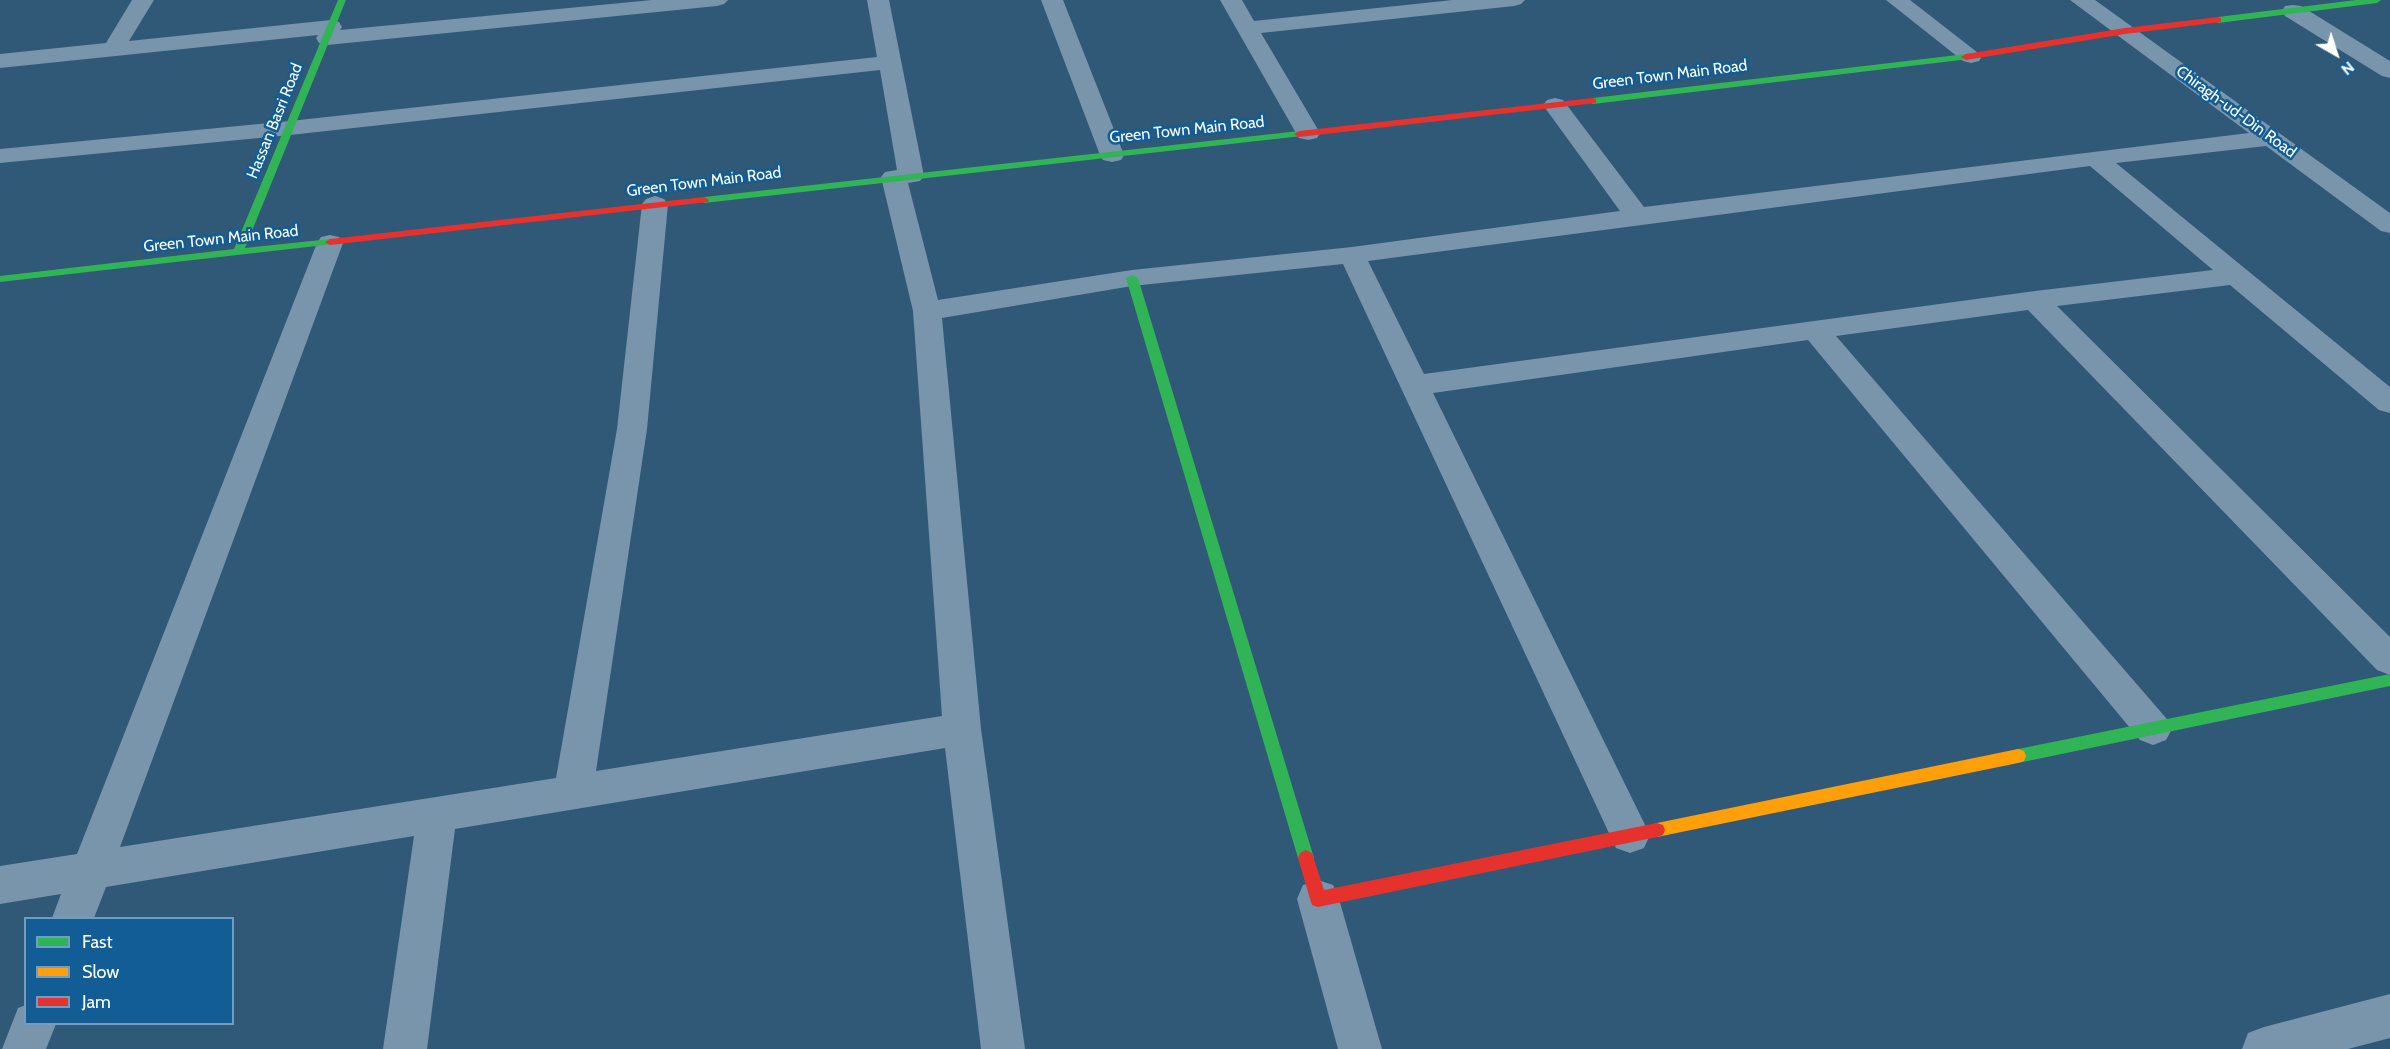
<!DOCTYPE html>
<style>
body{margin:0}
#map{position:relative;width:2390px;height:1049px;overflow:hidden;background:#305978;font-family:Cabin,sans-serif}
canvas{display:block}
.legend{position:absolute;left:24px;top:917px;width:210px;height:108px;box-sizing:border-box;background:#125d96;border:2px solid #719ec0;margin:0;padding:8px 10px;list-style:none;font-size:18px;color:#fff}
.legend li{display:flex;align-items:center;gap:12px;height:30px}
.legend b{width:30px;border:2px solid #719ec0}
.north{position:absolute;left:2306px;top:24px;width:60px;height:60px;-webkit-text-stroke:4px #125d96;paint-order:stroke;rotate:141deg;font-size:16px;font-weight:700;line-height:24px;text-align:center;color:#fff}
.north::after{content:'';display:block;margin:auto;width:21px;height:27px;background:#fff;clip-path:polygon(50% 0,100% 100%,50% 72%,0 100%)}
</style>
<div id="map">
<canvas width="2390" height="1049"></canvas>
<ul class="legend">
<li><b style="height:8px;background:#30b455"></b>Fast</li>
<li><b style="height:8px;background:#ff9f0a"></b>Slow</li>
<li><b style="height:8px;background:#e5322d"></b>Jam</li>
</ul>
<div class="north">N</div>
</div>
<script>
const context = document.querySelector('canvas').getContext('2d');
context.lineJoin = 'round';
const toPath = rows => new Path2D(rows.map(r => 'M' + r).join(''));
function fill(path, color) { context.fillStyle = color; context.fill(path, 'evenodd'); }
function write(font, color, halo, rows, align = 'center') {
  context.font = font + ' Cabin,sans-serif'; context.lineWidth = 5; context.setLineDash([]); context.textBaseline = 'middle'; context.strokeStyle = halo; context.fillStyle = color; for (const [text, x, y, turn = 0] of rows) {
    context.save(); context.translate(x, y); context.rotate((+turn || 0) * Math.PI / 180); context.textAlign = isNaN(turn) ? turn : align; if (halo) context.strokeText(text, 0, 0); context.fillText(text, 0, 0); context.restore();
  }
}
fill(toPath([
 [132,0,154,0,129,41,331,20,339,22,342,27,340,30,652,0,728,0,724,4,717,6,327,45,319,43,316,38,318,35,0,68,0,54,106,43,132,0],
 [867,0,889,0,924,176,920,181,908,183,938,300,1132,270,1352,247,1620,211,1543,105,1547,100,1555,98,1563,100,1644,207,2249,133,2070,0,2095,0,2390,213,2390,233,2381,231,2266,146,2116,163,2390,387,2390,413,2379,410,2230,285,2057,306,2390,637,2390,675,2377,670,2028,310,1836,336,2166,718,2172,729,2166,740,2153,745,2140,740,1808,340,1433,393,1650,835,1644,848,1630,853,1616,848,1343,264,1132,286,942,318,981,729,1025,1049,981,1049,945,748,455,829,427,1049,383,1049,414,836,106,887,94,918,52,918,61,894,0,904,0,866,77,854,317,243,321,237,330,235,339,237,343,243,120,847,556,778,617,429,642,204,646,199,655,196,664,199,668,204,647,429,596,771,942,716,913,311,881,177,885,172,897,170,880,70,290,135,0,163,0,149,290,121,877,57,867,0],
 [2090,166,2213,270,2035,291,1424,374,1368,261,2090,166],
 [1041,0,1063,0,1124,155,1121,160,1112,162,1103,160,1100,155,1041,0],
 [1220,0,1242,0,1254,21,1453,0,1525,0,1521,4,1514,6,1261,33,1320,133,1317,138,1308,140,1299,138,1296,133,1220,0],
 [1886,0,1910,0,1982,56,1979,61,1971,63,1963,61,1886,0],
 [2293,5,2301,6,2390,61,2390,78,2382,76,2285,16,2282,11,2285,6,2293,5],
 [1318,880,1333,885,1339,899,1382,1049,1338,1049,1297,899,1303,885,1318,880],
 [2390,994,2390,1038,2348,1049,2242,1049,2248,1033,2264,1027,2390,994],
 [26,1005,26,1024,56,1024,46,1049,2,1049,18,1008,26,1005]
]), '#7995ab');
fill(toPath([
 [338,0,346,0,245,248,330,239,335,242,334,244,0,282,0,276,234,249,338,0],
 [2356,0,2381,0,2377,3,2218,23,2214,20,2218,17,2356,0],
 [1966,54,1971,57,1969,59,1593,104,1588,101,1593,98,1966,54],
 [1299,131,1304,134,1302,136,704,203,699,200,704,197,1299,131],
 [1132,275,1138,278,1314,858,1312,863,1306,866,1300,863,1298,858,1126,278,1132,275],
 [2390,674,2390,686,2018,763,2012,761,2010,756,2012,751,2018,749,2390,674]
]), '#30b455');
fill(toPath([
 [2018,749,2024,751,2026,756,2024,761,2018,763,1657,837,1651,835,1649,830,1651,825,1657,823,2018,749]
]), '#ff9f0a');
fill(toPath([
 [2218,17,2221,18,2221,22,2125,34,1966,60,1961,57,1966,54,2125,28,2218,17],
 [1593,98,1596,99,1596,103,1299,137,1294,134,1299,131,1593,98],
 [704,197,709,200,708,202,330,245,325,242,330,239,704,197],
 [1657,823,1663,825,1665,830,1663,835,1657,837,1318,907,1312,905,1310,899,1298,858,1300,853,1306,850,1312,853,1324,890,1657,823]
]), '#e5322d');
write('16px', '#fff', '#125d96', [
 ["Green Town Main Road",1670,75,-7],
 ["Chiragh-ud-Din Road",2236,112,36],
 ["Hassan Basri Road",275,121,-68],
 ["Green Town Main Road",1187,130,-6],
 ["Green Town Main Road",704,182,-7],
 ["Green Town Main Road",221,239,-6]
]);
</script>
